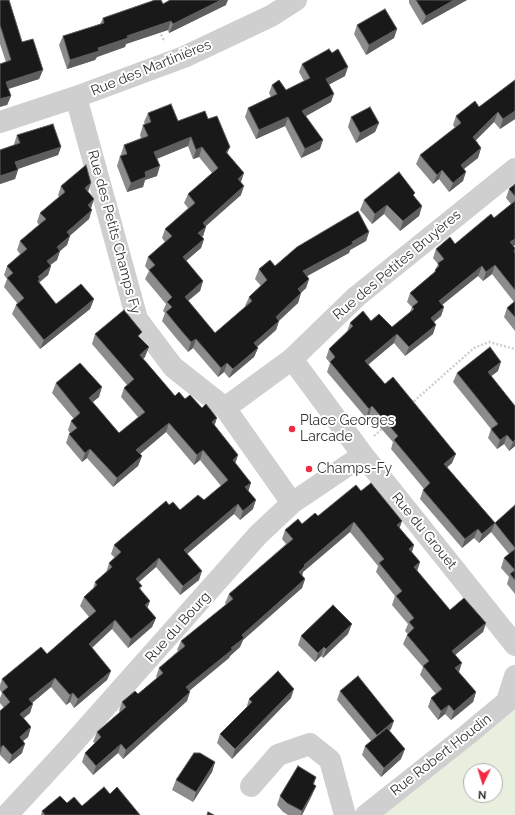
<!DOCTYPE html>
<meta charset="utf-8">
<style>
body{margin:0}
#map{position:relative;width:515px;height:815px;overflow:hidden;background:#fff;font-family:Raleway,sans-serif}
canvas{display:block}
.north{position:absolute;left:463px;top:763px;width:40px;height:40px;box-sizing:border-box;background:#fff;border:1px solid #adadad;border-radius:50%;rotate:184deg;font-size:11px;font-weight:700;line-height:16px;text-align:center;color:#323232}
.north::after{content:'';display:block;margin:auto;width:14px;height:18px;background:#f12b41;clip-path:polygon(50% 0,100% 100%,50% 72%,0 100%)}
</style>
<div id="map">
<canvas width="515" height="815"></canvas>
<div class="north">N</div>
</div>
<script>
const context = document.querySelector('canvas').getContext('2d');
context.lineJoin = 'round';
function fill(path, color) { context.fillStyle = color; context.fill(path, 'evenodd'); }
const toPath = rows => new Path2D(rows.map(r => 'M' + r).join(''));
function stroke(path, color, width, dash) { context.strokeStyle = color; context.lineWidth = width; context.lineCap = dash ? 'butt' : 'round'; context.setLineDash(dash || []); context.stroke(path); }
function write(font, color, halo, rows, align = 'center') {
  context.font = font + ' Raleway,sans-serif'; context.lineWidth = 4; context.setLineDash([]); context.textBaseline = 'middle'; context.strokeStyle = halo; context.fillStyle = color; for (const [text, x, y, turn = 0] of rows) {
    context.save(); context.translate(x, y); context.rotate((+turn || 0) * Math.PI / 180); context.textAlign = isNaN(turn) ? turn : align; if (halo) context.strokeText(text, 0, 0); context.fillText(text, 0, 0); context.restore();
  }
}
fill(toPath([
 [515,683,515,815,365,815],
 [471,771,495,771,495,795,471,795]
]), '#e8efdf');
stroke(toPath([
 [159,31,165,42],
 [411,404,474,348,489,342,515,349],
 [374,436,383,428]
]), '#cfcfcf', 2.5, [2, 2]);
stroke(toPath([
 [76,97,137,319,173,367,225,408,292,503],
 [0,122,76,97,184,57,271,16,296,0],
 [292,359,363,455,515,645],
 [225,408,292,359,356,297,515,169],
 [507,701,515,676],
 [251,786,278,755,310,744,330,760,345,815],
 [7,815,68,749,258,535,292,503,363,455],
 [366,815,467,735,515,695]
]), '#cfcfcf', 22);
fill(toPath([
 [0,0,22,42,43,70,39,79,8,89,11,96,7,105,6,62,0,44],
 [409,0,467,0,422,25,409,3],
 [163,4,226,5,169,33,168,30,126,44,125,47,97,57,95,60,67,69,59,45,63,36,100,24,103,18],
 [357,25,397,29,394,38,366,55,354,34],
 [302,64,345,76,329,84,331,102,306,116,320,149,301,158,285,126,256,139,245,117,248,108,271,97,269,93,272,85,286,90,304,81,299,72],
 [515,80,515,119,500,129,494,122,476,140,481,148,478,158,464,169,463,181,449,192,439,179,433,184,416,164,420,155,455,128,453,125,456,116,479,107],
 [148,113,178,121,227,154,241,181,241,195,206,226,203,236,202,237,204,239,201,248,186,261,203,281,200,291,188,300,215,333,246,307,245,306,249,297,261,286,255,279,259,269,275,266,369,232,366,241,350,250,349,253,307,276,309,279,306,288,301,293,298,303,279,321,276,330,257,347,258,348,254,357,229,378,224,372,218,377,193,348,188,352,176,338,162,321,165,313,163,311,166,304,145,279,149,271,145,266,148,257,165,242,162,238,165,229,188,208,184,203,188,194,212,173,199,157,193,159,188,146,157,159,157,176,145,180,143,187,127,192,117,166,120,156,121,156,121,154,124,145,141,138,140,135,143,125,145,125,144,122],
 [351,117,379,123,375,132,356,143,348,127],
 [17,135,61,147,58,155,18,169,15,179,0,184,0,150,14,145,14,144],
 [515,184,515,245,513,246,515,248,515,331,504,317,507,308,514,302,492,274,483,281,478,276,442,304,444,307,441,316,434,322,433,334,405,356,394,343,368,364,452,463,447,467,495,523,515,505,515,594,507,584,509,577,501,568,504,558,509,554,491,532,479,543,474,538,462,548,420,499,423,490,424,489,391,449,393,442,369,415,366,418,327,372,330,363,326,358,329,349,347,332,350,323,371,321,392,327,410,312,412,307,407,302,410,293,434,273,435,270,438,264,433,258,436,249,455,244,494,218,511,204,506,198,509,189],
 [61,186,88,192,94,199,91,208,89,219,70,235,67,245,60,251,57,260,50,265,51,266,48,275,39,283,56,304,94,299,90,309,40,349,12,314,16,305,17,303,4,287,7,279,4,275,7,266,20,254,17,250,20,241,39,225,37,222,40,213,59,197,58,195],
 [364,200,422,206,419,216,400,231,384,214,372,224,360,210],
 [95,334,140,337,145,357,143,359,175,396,185,399,214,425,238,455,235,463,251,483,248,490,253,509,240,520,234,514,187,554,199,580,180,595,156,567,139,582,141,590,150,601,147,608,156,618,152,627,128,648,112,629,92,648,111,671,107,680,74,708,70,702,66,705,51,687,32,703,30,713,23,718,31,727,28,737,23,741,22,753,9,764,0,755,0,711,4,708,0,703,0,698,2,693,0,690,0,685,2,679,47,654,89,617,80,606,84,597,93,589,95,582,106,573,109,563,115,558,111,554,114,545,169,505,180,510,204,500,221,486,200,460,194,465,166,432,140,454,142,456,138,466,113,487,87,458,82,462,66,443,69,434,70,433,68,430,71,421,74,419,52,393,56,383,99,397,93,402,119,433,138,417,121,397,124,388,127,385,92,344],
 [498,371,491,376,515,446,509,451,504,444,497,449,488,438,491,429,453,382,457,373],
 [361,491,402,521,399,528,414,545,412,552,420,562,417,571,450,610,486,623,483,632,455,655,459,672,476,692,473,702,451,720,445,714,438,720,428,707,431,698,436,694,420,675,423,667,403,644,407,635,408,634,405,631,408,624,392,605,395,596,376,572,378,566,350,532,303,572,302,575,305,579,302,588,243,640,240,647,230,656,229,658,189,691,187,701,123,759,118,753,93,775,82,762,85,753,95,743,93,742,97,732,120,712,119,711,122,702,138,694,157,678,156,677,159,668,178,651,177,650,181,641,226,605,225,603,229,594,286,544,282,539,285,530,302,524,318,516],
 [348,634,323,658,321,656,315,662,298,645,301,636],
 [340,691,391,729,389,731,401,759,381,777,362,755,365,746,371,741,337,700],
 [291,698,232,759,217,743,220,734,246,709,249,699],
 [215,762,212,772,193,802,172,790,176,780],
 [316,777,314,785,316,786,312,795,302,815,288,815,283,812,277,805,280,796],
 [110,794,140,815,41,815,42,811,67,803,82,806]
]), '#8c8c8c');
fill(toPath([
 [221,0,228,0,226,5,169,33,173,24],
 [454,0,467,0,422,25,426,16],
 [171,21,168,30,126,44,125,47,97,57,95,60,67,69,70,60,127,36],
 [397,29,394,38,366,55,369,45],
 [348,67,345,76,323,88,326,79],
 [43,70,39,79,2,91,6,82],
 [334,94,331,102,299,120,302,111],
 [11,96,7,105,0,107,0,99],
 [515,111,515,119,500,129,503,119],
 [498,112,494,122,470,146,473,137],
 [288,117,285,126,256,139,259,130],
 [379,123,375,132,356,143,360,133],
 [191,137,188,146,151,161,154,152],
 [323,140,320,149,301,158,305,149],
 [61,147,58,155,12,171,15,162],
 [202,147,199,157,193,159,196,150],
 [230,147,226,156,226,152],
 [481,148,478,158,457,174,461,165],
 [160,166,157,176,145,180,143,187,127,192,131,183,145,172],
 [18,170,15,179,0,184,0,176],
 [442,170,439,179,433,184,437,175],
 [466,172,463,181,449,192,453,183],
 [244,173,241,182,238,179],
 [91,183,88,192,85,188],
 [244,186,241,195,199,232,203,223],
 [94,199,91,208,88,205],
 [387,205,384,214,372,224,375,214],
 [422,206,419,216,400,231,403,221],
 [92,210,89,219,64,241,67,232],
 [206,227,203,236,195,242,198,233],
 [369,232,366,241,350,250,349,253,300,280,303,271],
 [70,236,67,245,60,251,57,260,44,270,47,261,57,247],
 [204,239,201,248,180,266,183,257],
 [515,239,515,245,507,251,510,242],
 [495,265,492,274,483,281,486,272],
 [51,266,48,275,38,283,37,288,38,277],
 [482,266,478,276,436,310,439,301],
 [309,279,306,288,294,299,298,289],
 [203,281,200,291,182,306,185,297],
 [301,293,298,303,273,326,279,321,276,330,251,352,254,343,276,317],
 [94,299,90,309,40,349,44,340],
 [444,307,441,316,428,327,431,318],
 [436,325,433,334,405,356,409,347],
 [397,334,394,343,362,370,365,361],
 [196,339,193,348,188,352,191,342],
 [149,347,145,357,136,364,140,355],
 [258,348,254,357,229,378,233,369],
 [501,362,498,371,485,381,488,372],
 [227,363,224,372,218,377,221,368],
 [102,387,99,397,86,407,89,398],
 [372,406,369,415,366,418,369,409],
 [217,418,214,427,212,422],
 [169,423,166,432,133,460,136,450],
 [507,435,504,444,497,449,500,440],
 [515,440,515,446,509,451,513,442],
 [90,449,87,458,82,462,85,453],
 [203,450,200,460,194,465,197,455],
 [456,454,452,463,441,473,444,464],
 [238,455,235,464,233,460],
 [142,456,138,466,113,487,117,478],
 [251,483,248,492,245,487],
 [256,500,253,509,240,520,243,511],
 [238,504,234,514,181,559,184,550],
 [402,521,399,530,397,525],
 [354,522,350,532,303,572,302,576,299,572,304,565],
 [495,523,491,532,479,543,482,534],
 [478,529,474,538,462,548,465,539],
 [414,545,411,554,409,549],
 [159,558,156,567,132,588,136,579],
 [420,562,417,571,414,567],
 [202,571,199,580,180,595,183,586],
 [305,579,302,588,243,640,240,647,230,656,229,658,183,696,186,687,231,648,242,635],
 [150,601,146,611,145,605],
 [156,618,152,627,128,648,131,639],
 [115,620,112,629,85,654,89,644],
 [486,623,483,632,449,660,452,651],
 [352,624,348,634,323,658,326,649],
 [324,647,321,656,315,662,318,653],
 [462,663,459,672,455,668],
 [111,671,107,680,74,708,78,699],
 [55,678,51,687,26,708,29,699],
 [294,689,291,698,232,759,235,749],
 [190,692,187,701,123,759,126,750],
 [476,692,473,702,451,720,454,711],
 [73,693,70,702,66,705,70,695],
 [33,704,30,713,17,724,20,714],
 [449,705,445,714,438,720,441,711],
 [394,721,391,729,373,744,377,735],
 [31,727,28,737,16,747,20,737],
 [25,744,22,753,9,764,12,755],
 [121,744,118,753,93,775,96,766],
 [3,745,0,754,0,748],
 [405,749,401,759,381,777,384,768],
 [215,762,212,772,193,802,196,792],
 [316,786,312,795,302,815,301,815,302,811]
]), '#5e5e5e');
const building = toPath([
 [0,0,9,0,22,42,33,39,43,70,6,82,11,96,0,99,0,64,11,60,0,25,0,0],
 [155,0,161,0,163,4,170,0,221,0,173,24,171,21,127,36,128,38,98,48,99,51,70,60,63,36,104,23,103,18,155,0],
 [416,0,454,0,426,16,416,0],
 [385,9,397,29,369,45,357,25,385,9],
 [329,49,332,53,338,49,348,67,326,79,334,94,302,111,323,140,305,149,288,117,259,130,248,108,277,94,272,85,279,80,286,90,310,78,302,64,329,49],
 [515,80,515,111,503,119,498,112,473,137,481,148,461,165,466,172,453,183,442,170,437,175,420,155,461,123,456,116,475,101,479,107,515,80],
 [171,104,178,121,205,111,208,119,217,116,230,147,226,152,244,173,238,179,244,186,203,223,206,227,198,233,204,239,183,257,203,281,185,297,215,333,252,301,249,297,267,280,259,269,270,260,275,266,297,247,358,211,369,232,352,242,353,244,303,271,309,279,298,289,301,293,276,317,279,321,254,343,258,348,233,369,227,363,221,368,196,339,191,342,179,328,166,312,172,307,167,302,172,297,149,270,155,265,148,257,172,236,165,229,195,203,188,194,218,168,202,147,196,150,191,137,154,152,160,166,145,172,146,177,131,183,120,156,127,154,124,145,148,136,143,125,151,122,148,113,171,104],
 [370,107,379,123,360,133,351,117,370,107],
 [53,124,61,147,15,162,18,170,0,176,0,150,20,143,17,135,53,124],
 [86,165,91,183,85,188,94,199,88,205,92,210,67,232,70,236,57,247,60,251,47,261,51,266,38,277,40,279,38,281,56,304,81,284,94,299,44,340,16,305,24,298,7,278,13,273,7,266,27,249,20,241,46,219,40,213,65,192,61,186,86,165],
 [399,172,415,193,413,195,422,206,403,221,387,205,375,214,364,200,399,172],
 [515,184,515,196,509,189,515,184],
 [515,201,515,239,510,242,515,248,514,252,515,253,515,290,495,265,486,272,482,266,439,301,444,307,431,318,436,325,409,347,397,334,365,361,385,384,393,377,456,454,444,464,495,523,482,534,478,529,465,539,423,490,430,483,394,440,398,436,372,406,369,409,330,362,335,357,329,349,353,326,350,323,363,311,371,321,379,314,392,327,414,309,412,307,418,302,410,293,436,271,435,270,439,266,438,263,444,259,436,249,450,237,455,244,491,214,494,218,515,201],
 [515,301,515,317,507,308,515,301],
 [124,310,142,332,138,336,149,347,140,355,175,396,179,392,185,399,190,395,202,408,206,404,217,418,212,422,238,455,233,460,251,483,245,487,256,500,243,511,238,504,184,550,202,571,183,586,159,558,136,579,142,586,139,588,150,601,145,605,156,618,131,639,115,620,89,644,111,671,78,699,73,693,70,695,55,678,29,699,33,704,20,714,31,727,20,737,25,744,12,755,3,745,0,748,0,711,10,702,2,692,8,687,2,679,41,647,47,654,96,611,84,597,97,585,95,582,112,567,109,563,121,552,114,545,166,501,169,505,173,502,180,510,198,495,204,500,228,480,203,450,197,455,169,423,136,450,142,456,117,478,90,449,85,453,69,434,77,428,71,421,80,413,56,383,80,363,102,387,89,398,119,433,145,412,124,388,134,379,95,334,124,310],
 [490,347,501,362,488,372,515,406,515,440,513,442,507,435,500,440,491,429,498,424,457,373,490,347],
 [371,483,402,521,397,525,414,545,409,549,420,562,414,567,450,610,464,598,486,623,452,651,462,663,455,668,476,692,454,711,449,705,441,711,431,698,442,689,423,666,429,661,407,635,414,628,409,622,414,618,396,596,402,591,379,563,384,559,354,522,304,565,305,566,299,572,305,579,242,635,244,638,231,648,233,649,186,687,190,692,126,750,121,744,96,766,85,753,101,737,97,732,126,707,122,702,135,691,138,694,163,673,159,668,185,646,181,641,233,599,229,594,293,539,285,530,298,519,302,524,315,513,318,516,356,485,361,491,371,483],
 [515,505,515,548,495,523,515,505],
 [515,549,515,570,504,558,515,549],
 [515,570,515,580,510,574,515,570],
 [333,605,352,624,326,649,324,647,318,653,301,636,333,605],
 [278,671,294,689,235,749,220,734,252,702,249,699,278,671],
 [358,676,394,721,377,735,340,691,358,676],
 [387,728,405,749,384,768,365,746,387,728],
 [194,753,200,753,215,762,196,792,176,780,194,753],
 [298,766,316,777,313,784,316,786,302,811,287,803,280,796,298,766],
 [104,787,110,794,117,787,140,815,45,815,42,811,60,796,67,803,74,797,82,806,104,787],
 [208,812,214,815,207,815,208,812]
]);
fill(building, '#191919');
stroke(building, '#5e5e5e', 1);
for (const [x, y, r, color] of [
 [292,429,4,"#f12b41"],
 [309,469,4,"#f12b41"]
]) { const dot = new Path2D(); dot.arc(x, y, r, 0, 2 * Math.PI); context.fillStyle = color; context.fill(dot); stroke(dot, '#fff', 1.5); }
write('14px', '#323232', '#fff', [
 ["Rue des Martinières",151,68,-22],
 ["Rue des Petits Champs Fy",114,232,75],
 ["Rue des Petites Bruyères",397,265,-40],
 ["Rue du Grouet",424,531,51],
 ["Rue du Bourg",178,627,-48],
 ["Rue Robert Houdin",441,755,-38]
]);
write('14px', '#323232', '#fff', [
 ["Place Georges",300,421],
 ["Larcade",300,437],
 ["Champs-Fy",317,469]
], 'left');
</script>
